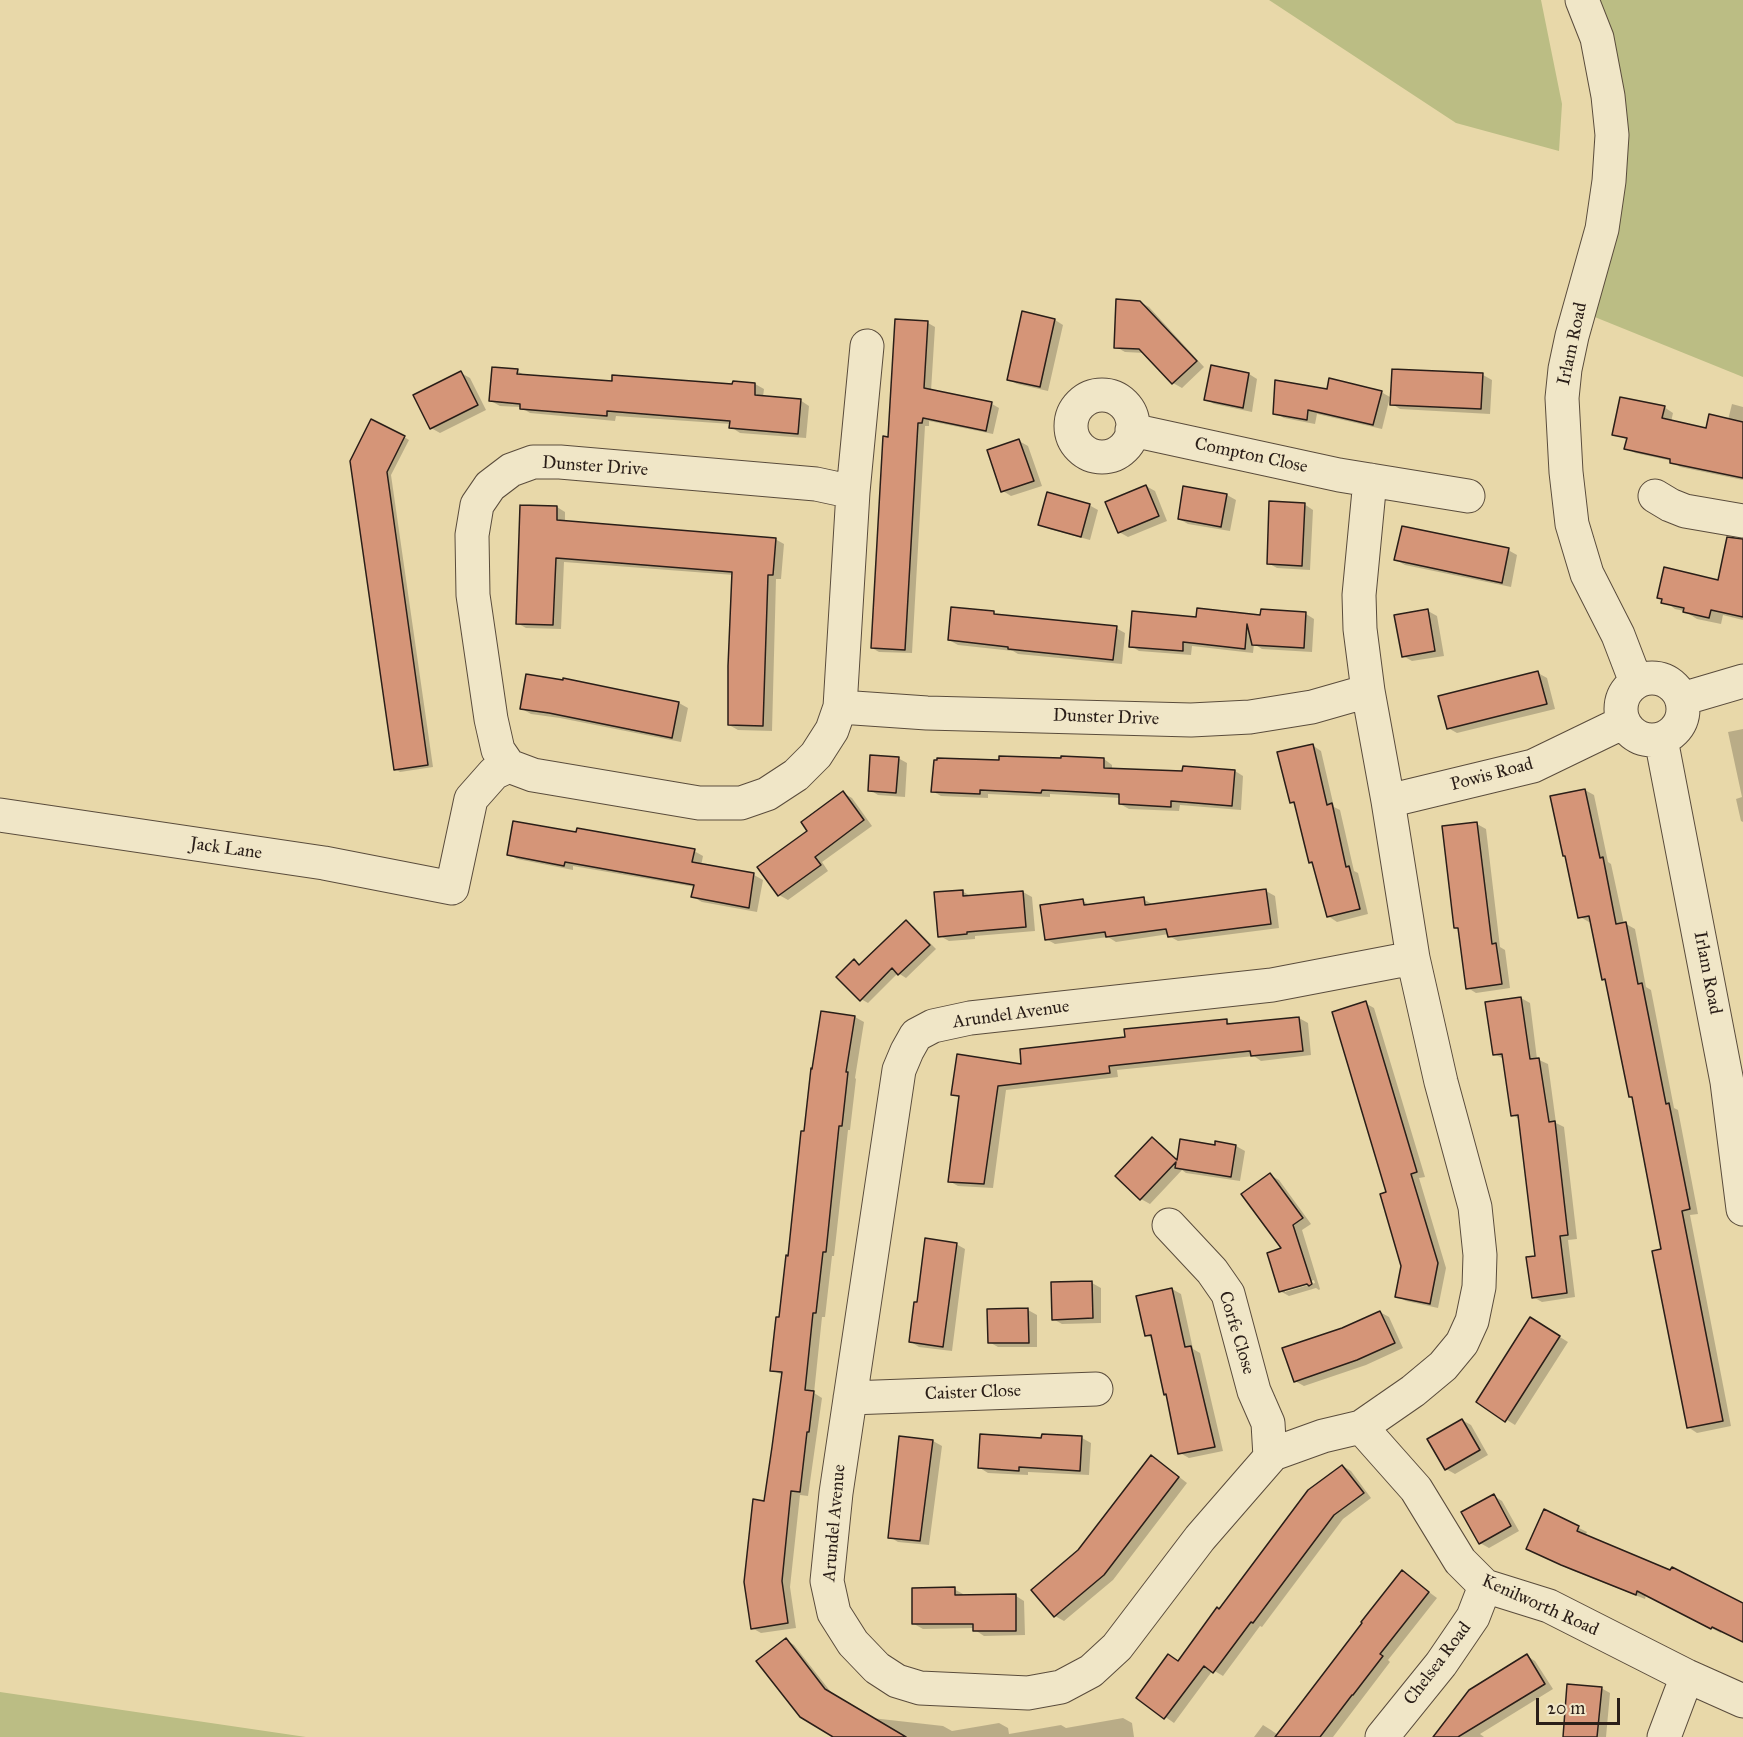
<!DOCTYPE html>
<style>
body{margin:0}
#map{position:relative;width:1743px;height:1737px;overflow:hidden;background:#e8d8a9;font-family:"IM FELL Great Primer",serif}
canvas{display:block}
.scale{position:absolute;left:1536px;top:1698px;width:84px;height:27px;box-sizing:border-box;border:3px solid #2a1e18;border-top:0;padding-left:8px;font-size:18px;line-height:21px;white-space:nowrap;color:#2a1e18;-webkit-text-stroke:4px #f0e6c7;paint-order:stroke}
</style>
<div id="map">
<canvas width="1743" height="1737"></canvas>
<div class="scale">20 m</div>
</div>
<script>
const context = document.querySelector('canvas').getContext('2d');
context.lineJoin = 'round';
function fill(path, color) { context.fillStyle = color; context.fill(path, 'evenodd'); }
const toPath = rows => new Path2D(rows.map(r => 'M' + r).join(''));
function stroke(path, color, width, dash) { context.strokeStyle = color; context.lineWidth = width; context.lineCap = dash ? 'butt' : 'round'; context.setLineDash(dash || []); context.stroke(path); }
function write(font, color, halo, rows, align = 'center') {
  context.font = font + ' "IM FELL Great Primer",serif'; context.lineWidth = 6; context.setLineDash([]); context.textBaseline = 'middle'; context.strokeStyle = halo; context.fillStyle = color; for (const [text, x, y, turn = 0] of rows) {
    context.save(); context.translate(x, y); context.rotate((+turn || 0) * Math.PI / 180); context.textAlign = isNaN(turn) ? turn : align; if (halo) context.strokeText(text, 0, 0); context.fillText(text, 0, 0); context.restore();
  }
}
fill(toPath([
 [1269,0,1541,0,1562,104,1559,151,1456,123],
 [1595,0,1743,0,1743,377,1575,309,1616,134],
 [0,1692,306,1737,0,1737]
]), '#bbbd84');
fill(toPath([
 [1140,302,1149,307,1204,367,1182,388,1173,383,1145,353,1125,352,1116,347],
 [1055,320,1063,325,1048,391,1017,384,1008,379],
 [928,323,935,327,931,391,992,404,999,408,993,434,929,421,929,426,925,426,912,653,879,652,872,648,890,438],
 [517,371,526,376,613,383,734,385,755,384,764,389,763,397,800,400,809,406,806,438,740,433,731,427,731,424,616,416,615,421,530,413,520,407,500,406,491,401],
 [1393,371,1483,375,1492,380,1490,414,1400,409,1392,404],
 [461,373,470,378,486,410,440,433,431,428],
 [1249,374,1257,379,1252,412,1214,404,1206,399],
 [1328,391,1381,392,1390,397,1382,429,1317,414,1315,424,1284,418,1275,413],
 [1732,404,1743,407,1743,480,1680,467,1672,461,1635,453,1626,448,1628,440,1614,434,1664,407,1673,413,1671,422,1707,430,1728,420],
 [404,437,409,440,391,475,433,767,400,772,395,769,351,461],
 [1019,441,1028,446,1042,486,1011,496,1003,491],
 [1146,486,1155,491,1167,521,1128,537,1119,532],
 [1227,495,1236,500,1230,531,1188,524,1179,519],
 [1304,504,1313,510,1310,570,1277,568,1268,563],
 [1089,505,1098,510,1090,540,1049,529,1040,524],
 [557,507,565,512,565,522,775,539,784,544,781,579,776,579,772,731,738,730,729,725,734,575,564,562,561,629,526,628,517,623],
 [1743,540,1743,620,1723,615,1721,624,1697,619,1684,611,1675,609,1659,597,1719,582],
 [1508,550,1517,555,1511,587,1405,565,1396,560],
 [1428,611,1437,616,1444,656,1412,661,1403,656],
 [994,613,999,616,1116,628,1125,633,1122,664,1018,654,1013,651,958,645,949,640],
 [1306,614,1314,619,1312,652,1262,649,1254,644,1253,653,1192,646,1191,655,1139,651,1131,646,1197,619],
 [1538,673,1547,678,1555,709,1457,733,1448,728],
 [564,680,679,703,688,708,681,742,560,718,531,714,522,709,564,682],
 [1743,729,1743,822,1741,821,1736,799,1742,797,1728,732],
 [1312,745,1321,751,1334,807,1340,810,1354,871,1358,873,1368,914,1337,922,1328,916,1315,865,1310,862,1297,806,1291,802],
 [898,758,907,763,905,797,878,795,870,790],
 [1104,759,1112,765,1112,769,1184,773,1235,771,1243,776,1241,810,1180,805,1179,811,1129,809,1120,804,1120,798,1050,794,1050,797,988,794,988,798,941,796,932,791,1001,762],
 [1585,790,1594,795,1608,862,1611,864,1624,924,1626,924,1635,929,1646,987,1651,990,1674,1108,1678,1110,1698,1214,1690,1215,1731,1426,1697,1433,1688,1427,1663,1250,1633,1098,1630,1096,1607,981,1603,979,1592,921,1589,922,1580,917,1567,857,1564,856],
 [843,793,852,798,872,826,822,862,828,871,788,900,779,895,759,868,809,831],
 [1477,824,1486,829,1500,947,1505,950,1510,988,1476,993,1468,988,1460,930,1455,927],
 [694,851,703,856,701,866,754,875,763,880,757,912,702,902,693,897,695,887,573,866,573,870,517,859,508,854],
 [962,891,972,897,1023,892,1032,897,1035,931,975,936,975,939,949,941,940,936],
 [1266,891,1275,896,1279,928,1178,941,1169,936,1169,934,1116,942,1108,937,1055,944,1046,939,1083,901,1091,906,1143,899,1152,904,1152,906],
 [906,922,913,926,936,949,906,978,898,973,868,1003,861,999,854,961,861,965],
 [1521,998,1530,1003,1537,1059,1548,1064,1556,1123,1564,1127,1577,1239,1568,1240,1575,1297,1542,1302,1533,1297,1536,1257,1520,1120,1513,1115,1504,1059,1494,1054],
 [1365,1003,1374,1008,1425,1177,1419,1178,1446,1268,1438,1308,1406,1301,1397,1296,1403,1266,1387,1193],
 [855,1017,864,1022,855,1078,856,1079,850,1130,848,1130,834,1256,832,1256,825,1317,822,1317,814,1393,822,1398,808,1496,800,1495,790,1587,796,1628,761,1633,752,1628,765,1502,783,1375,771,1370,780,1319,805,1133],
 [1299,1018,1308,1023,1311,1055,1261,1061,1254,1056,1117,1070,1118,1077,1006,1090,993,1188,958,1186,949,1181,960,1098,952,1094,1126,1038,1226,1021,1234,1025],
 [1152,1139,1161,1144,1178,1160,1216,1147,1217,1143,1236,1146,1245,1151,1240,1181,1186,1173,1182,1170,1150,1204,1141,1199,1117,1176],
 [1270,1175,1279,1180,1311,1224,1302,1230,1320,1289,1319,1290,1316,1288,1289,1296,1280,1291,1284,1249],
 [1314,1280,1315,1283,1285,1292,1285,1289],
 [956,1244,965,1249,952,1351,919,1347,911,1342,918,1304],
 [1092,1283,1101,1288,1101,1323,1062,1324,1053,1319],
 [1172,1289,1181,1294,1193,1349,1200,1353,1223,1451,1189,1458,1180,1453,1168,1395,1165,1394,1153,1339,1146,1335],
 [1028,1310,1037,1315,1037,1347,998,1347,989,1342],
 [1380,1312,1389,1317,1403,1348,1366,1365,1304,1386,1295,1381],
 [1539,1324,1568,1342,1515,1425,1478,1402],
 [1462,1420,1471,1425,1488,1455,1455,1474,1446,1469],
 [901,1437,933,1441,942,1446,929,1545,898,1542,890,1537],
 [1082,1438,1091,1443,1089,1475,1028,1472,1028,1475,988,1473,980,1468,1043,1439],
 [1160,1462,1187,1483,1113,1580,1064,1621,1055,1616,1033,1590,1079,1551],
 [1343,1466,1351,1471,1371,1498,1343,1519,1262,1627,1260,1626,1223,1676,1213,1670,1174,1723,1138,1698,1179,1662,1220,1611],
 [1494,1496,1502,1501,1519,1531,1489,1548,1480,1543],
 [1545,1511,1587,1532,1585,1537,1743,1605,1743,1641,1722,1630,1721,1633,1646,1595,1645,1599,1571,1570,1536,1553],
 [1402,1572,1437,1598,1388,1660,1390,1662,1333,1737,1306,1737],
 [954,1589,963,1594,963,1596,1016,1596,1024,1601,1025,1635,984,1636,975,1630,975,1628,923,1629,914,1624],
 [786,1640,794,1645,834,1696,872,1718,943,1726,952,1731,999,1723,1008,1728,1009,1734,1061,1725,1066,1728,1123,1718,1132,1723,1134,1737,836,1737],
 [1527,1656,1535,1661,1553,1689,1480,1734,1484,1737,1436,1737],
 [1601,1688,1610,1693,1606,1737,1564,1737],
 [1263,1725,1271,1730,1281,1737,1254,1737]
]), '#0003');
const building = toPath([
 [1116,299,1140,301,1197,361,1172,384,1139,349,1114,348,1116,299],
 [1022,311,1055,319,1040,387,1007,380,1022,311],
 [895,319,928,321,924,388,992,402,986,431,923,418,922,423,918,423,905,650,871,648,883,436,888,437,895,319],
 [1211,365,1249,373,1243,408,1204,400,1211,365],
 [492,367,518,369,517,374,612,381,612,375,732,384,733,381,755,383,755,395,801,399,798,434,729,428,730,421,607,411,607,416,520,409,520,404,489,401,492,367],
 [1392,369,1483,373,1481,409,1390,405,1392,369],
 [461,371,478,405,430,429,413,395,461,371],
 [1329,378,1382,391,1373,425,1308,410,1307,420,1273,414,1275,380,1327,389,1329,378],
 [1620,397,1665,406,1662,418,1706,428,1709,414,1743,422,1743,478,1670,463,1670,459,1624,449,1627,438,1612,435,1620,397],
 [371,419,405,436,387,472,428,765,394,770,350,461,371,419],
 [1019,439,1034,481,1001,492,987,450,1019,439],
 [1146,485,1159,516,1118,533,1105,502,1146,485],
 [1183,486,1227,494,1221,527,1178,519,1183,486],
 [1047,492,1090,504,1081,537,1038,525,1047,492],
 [1269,501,1305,503,1302,566,1267,564,1269,501],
 [520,505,557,506,557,520,776,538,773,575,768,575,763,726,728,725,728,666,732,572,556,558,553,625,516,624,520,505],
 [1402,526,1509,548,1502,583,1394,560,1402,526],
 [1727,537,1743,539,1743,617,1711,610,1709,618,1683,612,1684,608,1661,603,1662,599,1657,598,1664,567,1718,580,1727,537],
 [951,607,994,611,994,614,1117,626,1113,660,1008,649,1008,647,948,640,951,607],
 [1197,608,1260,615,1261,609,1306,612,1304,648,1252,645,1247,624,1245,649,1183,642,1183,651,1129,647,1132,611,1196,617,1197,608],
 [1428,609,1435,651,1402,657,1394,615,1428,609],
 [1538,671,1547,704,1447,729,1438,696,1538,671],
 [526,674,563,680,563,678,679,702,672,738,549,713,520,709,526,674],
 [1313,744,1327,805,1332,803,1346,867,1349,866,1360,909,1327,917,1312,862,1309,863,1294,802,1290,803,1277,752,1313,744],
 [870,755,899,757,896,793,868,791,870,755],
 [999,756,1061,758,1061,756,1104,758,1104,768,1182,771,1183,766,1235,770,1232,806,1171,801,1171,807,1119,804,1119,794,1042,790,1041,793,980,790,980,794,931,792,934,760,937,760,937,758,999,760,999,756],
 [1585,789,1600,858,1603,857,1616,924,1626,922,1638,984,1642,983,1666,1104,1669,1103,1690,1209,1682,1211,1723,1421,1687,1428,1652,1251,1661,1249,1632,1097,1629,1097,1605,979,1602,980,1589,916,1578,918,1565,856,1563,856,1550,796,1585,789],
 [843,791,864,820,815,857,821,865,778,896,757,867,807,831,801,822,843,791],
 [513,821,576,832,577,828,695,849,692,862,754,873,749,908,691,897,694,885,565,862,564,866,507,855,513,821],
 [1477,822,1492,944,1496,943,1502,984,1466,989,1458,928,1454,928,1442,826,1477,822],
 [1266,889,1271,924,1168,937,1166,929,1106,937,1105,932,1045,940,1040,905,1083,899,1084,905,1144,897,1145,905,1266,889],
 [963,890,963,896,1023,891,1026,927,967,932,967,934,938,937,934,892,963,890],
 [906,920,930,945,898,975,892,968,860,1001,836,977,854,959,859,965,906,920],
 [1521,997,1530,1059,1539,1058,1549,1122,1555,1121,1568,1235,1560,1236,1567,1293,1532,1298,1526,1257,1535,1256,1518,1115,1511,1116,1502,1054,1493,1055,1485,1002,1521,997],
 [1366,1001,1417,1172,1411,1174,1438,1263,1430,1304,1395,1297,1401,1266,1380,1194,1386,1192,1332,1012,1366,1001],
 [821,1011,855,1016,846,1072,848,1072,842,1126,839,1126,826,1252,823,1252,816,1313,813,1313,805,1390,814,1391,809,1432,807,1432,800,1492,791,1491,782,1581,788,1623,751,1629,744,1582,753,1499,764,1501,772,1447,782,1372,770,1371,776,1317,779,1317,786,1255,788,1256,801,1131,804,1131,811,1068,812,1069,821,1011],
 [1299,1017,1303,1051,1251,1056,1250,1051,1109,1066,1110,1073,998,1086,984,1184,948,1182,959,1096,951,1095,957,1054,1021,1064,1020,1049,1125,1037,1124,1029,1227,1019,1227,1024,1299,1017],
 [1152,1137,1177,1160,1180,1139,1215,1145,1215,1141,1236,1145,1231,1177,1175,1168,1176,1162,1140,1200,1115,1176,1152,1137],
 [1270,1173,1303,1218,1293,1225,1312,1284,1309,1286,1307,1284,1279,1292,1267,1253,1281,1248,1241,1194,1270,1173],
 [925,1238,957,1243,943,1347,909,1342,914,1302,917,1302,925,1238],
 [1092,1281,1093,1318,1052,1320,1051,1282,1092,1281],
 [1172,1288,1185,1347,1191,1346,1215,1447,1178,1454,1166,1394,1164,1395,1151,1335,1145,1336,1136,1296,1172,1288],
 [1028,1308,1029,1343,988,1343,987,1309,1028,1308],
 [1380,1311,1395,1343,1357,1360,1294,1382,1282,1348,1342,1328,1380,1311],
 [1530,1317,1560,1336,1505,1422,1476,1402,1530,1317],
 [1462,1419,1480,1450,1445,1470,1427,1439,1462,1419],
 [980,1434,1041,1438,1042,1434,1082,1436,1080,1471,1019,1467,1019,1471,978,1468,980,1434],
 [899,1436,933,1440,920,1541,888,1538,899,1436],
 [1151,1455,1179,1477,1104,1575,1054,1617,1031,1590,1078,1550,1151,1455],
 [1342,1465,1364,1493,1334,1515,1253,1623,1251,1622,1213,1673,1204,1666,1164,1719,1136,1698,1168,1654,1178,1661,1217,1607,1219,1609,1308,1490,1342,1465],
 [1494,1494,1511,1526,1479,1544,1461,1512,1494,1494],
 [1544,1509,1579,1526,1577,1531,1670,1570,1672,1567,1743,1603,1743,1642,1712,1627,1711,1629,1637,1591,1636,1595,1561,1565,1526,1549,1544,1509],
 [1402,1570,1429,1592,1380,1654,1383,1656,1353,1695,1352,1695,1320,1737,1275,1737,1362,1623,1361,1622,1402,1570],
 [955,1587,955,1595,1016,1594,1016,1631,973,1631,973,1624,912,1624,912,1588,955,1587],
 [786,1638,825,1689,906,1737,833,1737,800,1717,756,1661,786,1638],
 [1527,1654,1545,1684,1458,1737,1433,1737,1469,1690,1527,1654],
 [1567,1684,1602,1687,1597,1737,1563,1737,1567,1684]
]);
fill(building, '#d59578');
stroke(building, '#2a1e18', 1.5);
const minor = toPath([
 [1582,0,1597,38,1608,96,1612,135,1609,181,1602,229,1572,336,1565,369,1562,398,1566,472,1572,524,1587,574,1618,635,1636,682],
 '1071 426a31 31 0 1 1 62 0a31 31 0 1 1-62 0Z',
 [1132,430,1339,475,1468,496],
 [1370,480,1359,595,1360,629,1368,691,1388,801,1413,958,1441,1082,1475,1207,1480,1255,1479,1287,1472,1321,1462,1343,1443,1366,1413,1391,1361,1427,1323,1436,1273,1454,1200,1538,1117,1647,1091,1671,1061,1687,1028,1693,920,1688,897,1681,877,1668,853,1643,834,1613,827,1581,836,1493,899,1070,907,1051,916,1035,933,1026,970,1018,1272,985,1413,958],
 [853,492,816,484,560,462,533,462,511,470,490,486,477,505,472,535,473,595,491,719,498,750,509,766,533,775,699,803,741,803,767,794,796,775,816,755,832,730,840,707,853,492,867,346],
 [1655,496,1670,505,1685,511,1743,521],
 '1621 709a31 31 0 1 1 62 0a31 31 0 1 1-62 0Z',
 [1682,699,1743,681],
 [840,707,927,713,1191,720,1250,717,1312,707,1368,691],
 [1661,739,1727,1082,1743,1209],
 [1388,801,1533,766,1624,722],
 [0,815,324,863,452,888,471,799,494,773,509,766],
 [1169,1225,1212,1271,1228,1294,1254,1391,1268,1423,1270,1457],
 [850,1398,1096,1389],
 [1361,1427,1416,1489,1460,1561,1485,1586,1549,1606,1687,1676,1743,1701],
 [1382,1737,1441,1664,1473,1617,1485,1586],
 [1664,1737,1687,1676]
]);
stroke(minor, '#5a4c3c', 35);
stroke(minor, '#f0e6c7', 33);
write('18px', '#2a1e18', '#f0e6c7', [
 ["Irlam Road",1573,344,-78],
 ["Compton Close",1251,456,12],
 ["Dunster Drive",595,467,4],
 ["Dunster Drive",1106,718,2],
 ["Powis Road",1492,775,-15],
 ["Jack Lane",226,849,8],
 ["Irlam Road",1707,973,79],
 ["Arundel Avenue",1011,1015,-8],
 ["Corfe Close",1236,1333,73],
 ["Caister Close",973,1393,-2],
 ["Arundel Avenue",835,1523,-85],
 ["Kenilworth Road",1540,1606,24],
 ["Chelsea Road",1438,1664,-53]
]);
</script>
